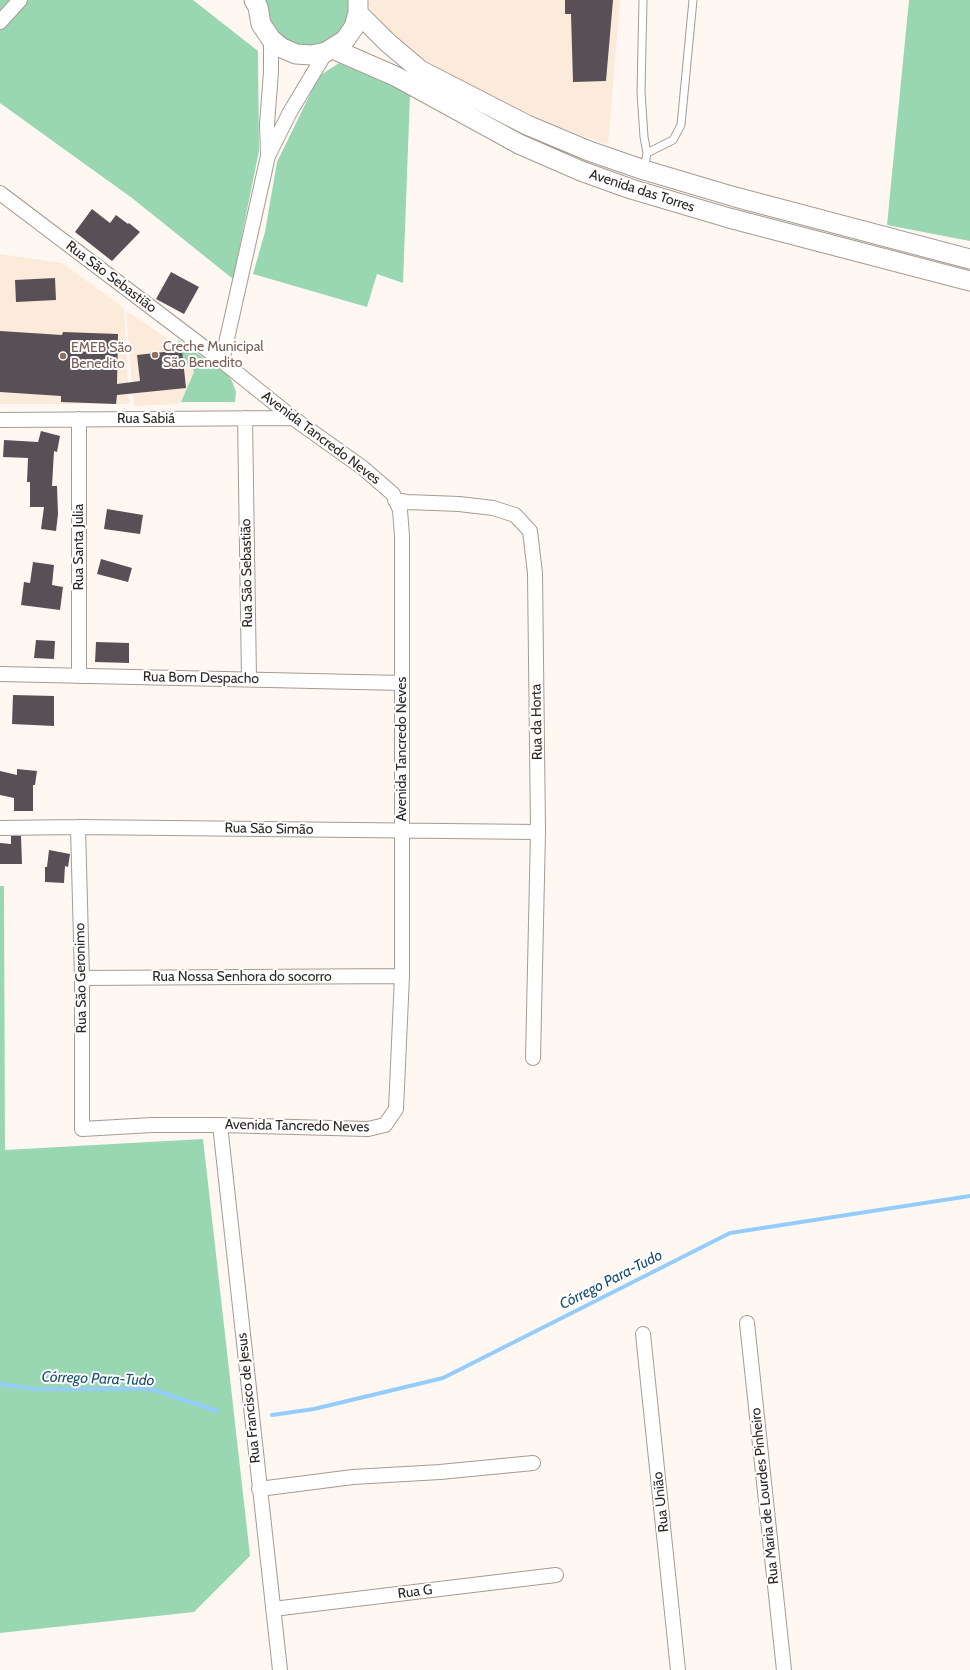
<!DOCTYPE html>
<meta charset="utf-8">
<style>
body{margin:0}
canvas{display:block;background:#fff8f2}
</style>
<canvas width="970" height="1670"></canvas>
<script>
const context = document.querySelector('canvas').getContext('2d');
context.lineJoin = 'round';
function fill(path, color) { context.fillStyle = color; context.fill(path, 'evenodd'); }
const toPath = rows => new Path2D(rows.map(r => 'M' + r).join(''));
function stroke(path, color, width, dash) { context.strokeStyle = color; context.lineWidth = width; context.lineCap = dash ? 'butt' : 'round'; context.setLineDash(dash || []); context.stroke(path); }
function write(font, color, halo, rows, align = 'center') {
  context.font = font + ' Cabin,sans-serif'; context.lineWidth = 4; context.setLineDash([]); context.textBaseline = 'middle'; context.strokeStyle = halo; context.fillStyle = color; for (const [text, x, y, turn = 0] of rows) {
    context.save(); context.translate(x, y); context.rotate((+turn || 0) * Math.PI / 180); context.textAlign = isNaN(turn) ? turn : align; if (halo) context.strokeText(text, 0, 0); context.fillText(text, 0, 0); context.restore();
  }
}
fill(toPath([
 [366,0,620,0,608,145,550,124,463,82,415,54,388,31,368,5],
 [0,254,62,263,124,308,129,404,0,404],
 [126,311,179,346,180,363,191,365,194,372,181,402,175,404,134,406]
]), '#fceadb');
fill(toPath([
 [0,0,193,0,258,51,259,151,233,279,132,198,0,103],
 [266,0,351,0,347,29,311,52,273,34,264,7],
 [909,0,970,0,970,241,887,225],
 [339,63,410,94,403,283,377,274,367,307,253,274,265,232,277,162,319,76],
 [178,340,227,374,232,381,236,392,235,402,181,402,194,372,191,365,180,363],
 [0,886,4,886,5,1150,203,1139,250,1556,194,1612,0,1633]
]), '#99d6b2');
stroke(toPath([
 [0,1384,35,1389,151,1389,217,1411],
 [272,1415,314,1409,443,1378,730,1233,970,1196]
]), '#94cdfb', 4);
fill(toPath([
 [565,0,613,0,606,81,573,82,571,14,565,14],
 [92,209,110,223,116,215,128,224,129,223,140,232,112,261,75,232],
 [171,272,199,287,184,314,156,299],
 [55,278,56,300,16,302,15,280],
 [0,331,62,335,63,332,118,334,117,384,140,381,137,355,182,350,186,388,117,395,116,404,61,402,61,396,0,392],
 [41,431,60,436,57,452,54,451,52,486,57,486,58,514,56,531,41,529,44,507,30,507,30,482,27,482,28,458,3,457,4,440,38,442],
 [107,509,143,515,140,534,104,529],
 [101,559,132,568,128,582,97,574],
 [33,562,54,565,52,585,63,587,60,610,21,605,24,582,30,583],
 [36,640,55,641,54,659,34,658],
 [96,642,129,643,129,663,95,662],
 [13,695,54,696,54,726,12,724],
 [17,769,37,771,35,785,33,785,33,811,14,811,14,798,0,795,0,771,17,775],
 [11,836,21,836,22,864,0,864,0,843,11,844],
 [49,850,70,854,68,867,65,866,64,883,45,882,45,867,47,867]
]), '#594f56');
const service = toPath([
 [643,0,641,92,644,137,647,153,644,170],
 [647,153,673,140,681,125,693,0]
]);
const minor = toPath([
 [0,22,20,0],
 [268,154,267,124,271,72,271,39],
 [0,193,222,361],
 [245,418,249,679],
 [0,420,293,418],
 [395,500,407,502,459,504,493,508,515,515,530,531,535,573,538,832,533,1058],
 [0,674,402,683],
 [79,676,79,419],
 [78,827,82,978,82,1129,152,1125,220,1125,368,1129,385,1125,396,1109,402,976,402,536,400,510,393,494,363,468,293,418,222,361,268,156,290,112,326,52],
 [0,828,78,827,538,832],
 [82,978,402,976],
 [220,1125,280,1670],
 [747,1323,784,1670],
 [643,1334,678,1670],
 [259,1489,353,1477,440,1472,533,1463],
 [273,1609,556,1575]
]);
const secondary = toPath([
 [254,0,258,7,261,24,271,39,282,48,296,54,311,55,326,52,345,40,354,27,358,13,358,2],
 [358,13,387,42,420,70,527,125,589,151,644,170,735,197,970,259],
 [333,49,395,76,519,144,581,171,631,189,729,218,970,281]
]);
stroke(service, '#a59b92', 9);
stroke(minor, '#a59b92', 16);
stroke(secondary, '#a59b92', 21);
stroke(service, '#fff', 7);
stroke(minor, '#fff', 14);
stroke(secondary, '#fff', 19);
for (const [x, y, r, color] of [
 [155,355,4,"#8d6e63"],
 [63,356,4,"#8d6e63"]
]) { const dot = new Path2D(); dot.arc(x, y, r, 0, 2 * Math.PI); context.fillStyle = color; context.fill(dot); stroke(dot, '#fff', 1.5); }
write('14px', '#2d2825', '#fff', [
 ["Avenida das Torres",642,191,18],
 ["Rua São Sebastião",111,277,37],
 ["Rua Sabiá",146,419],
 ["Avenida Tancredo Neves",321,438,37],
 ["Rua Santa Julia",79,547,-90],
 ["Rua São Sebastião",247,573,-91],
 ["Rua Bom Despacho",201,678,1],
 ["Rua da Horta",537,722,-91],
 ["Avenida Tancredo Neves",402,749,-90],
 ["Rua São Simão",269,829,1],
 ["Rua Nossa Senhora do socorro",242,977],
 ["Rua São Geronimo",81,978,-91],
 ["Avenida Tancredo Neves",297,1126,1],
 ["Rua Francisco de Jesus",249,1398,-96],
 ["Rua Maria de Lourdes Pinheiro",765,1496,-96],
 ["Rua União",661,1502,-96],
 ["Rua G",415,1592,-7]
]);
write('14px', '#785e54', '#fff', [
 ["Creche Municipal",163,347],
 ["São Benedito",163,363],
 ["EMEB São",71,348],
 ["Benedito",71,364]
], 'left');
write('italic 15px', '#194f74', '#fff', [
 ["Córrego Para-Tudo",611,1280,-27],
 ["Córrego Para-Tudo",98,1379,2]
]);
</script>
